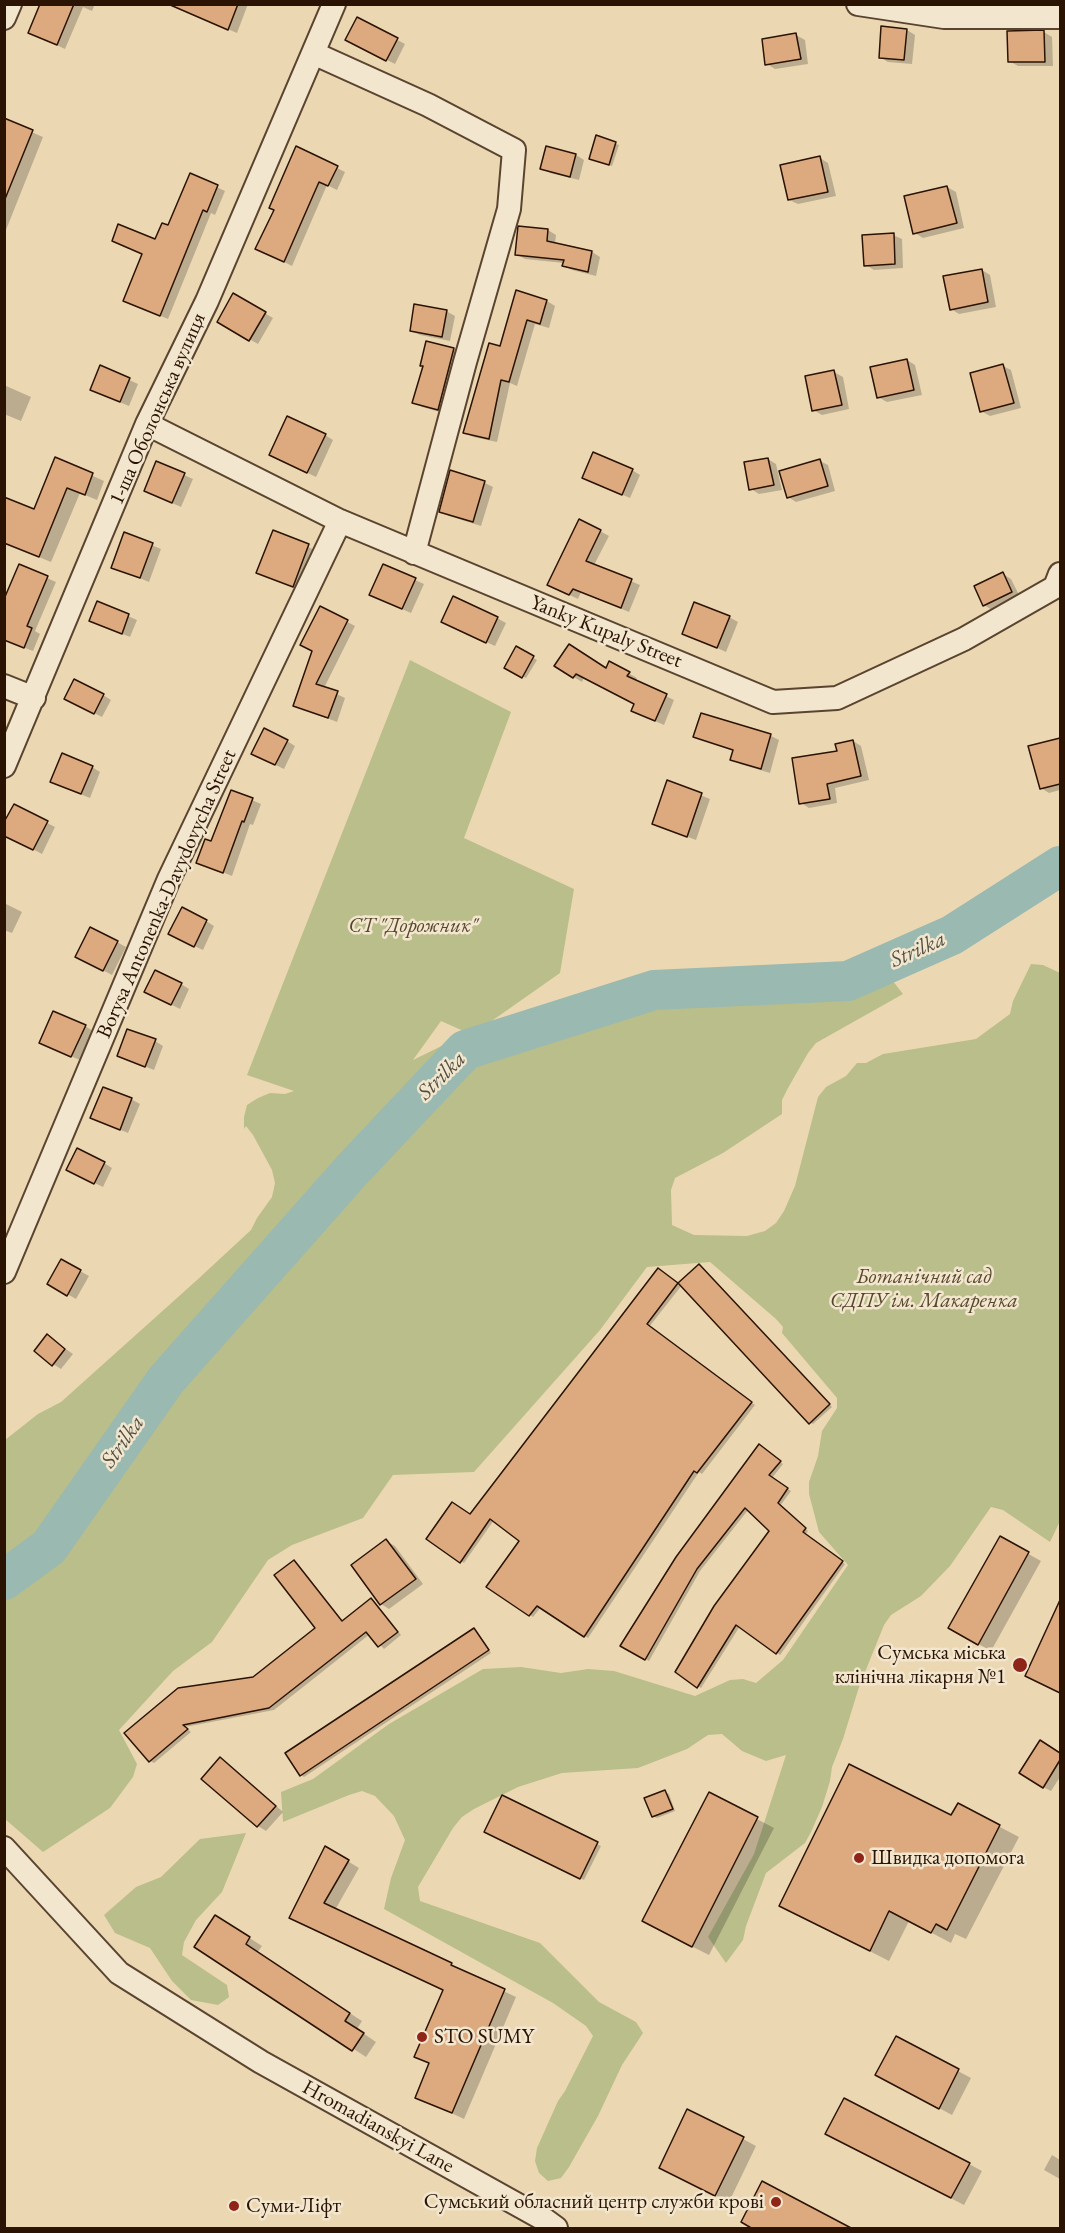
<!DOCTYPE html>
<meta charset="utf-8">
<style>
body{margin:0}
#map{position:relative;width:1065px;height:2233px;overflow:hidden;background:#ebd8b3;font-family:"EB Garamond",serif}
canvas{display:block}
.frame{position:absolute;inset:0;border:6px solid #2a1303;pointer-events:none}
</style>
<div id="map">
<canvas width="1065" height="2233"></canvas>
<div class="frame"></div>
</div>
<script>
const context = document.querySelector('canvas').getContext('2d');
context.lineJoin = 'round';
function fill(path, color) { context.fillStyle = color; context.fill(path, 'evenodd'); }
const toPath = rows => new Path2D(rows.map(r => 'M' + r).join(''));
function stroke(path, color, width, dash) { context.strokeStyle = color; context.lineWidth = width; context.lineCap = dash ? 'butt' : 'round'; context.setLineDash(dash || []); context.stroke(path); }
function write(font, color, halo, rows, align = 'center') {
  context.font = font + ' "EB Garamond",serif'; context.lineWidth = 5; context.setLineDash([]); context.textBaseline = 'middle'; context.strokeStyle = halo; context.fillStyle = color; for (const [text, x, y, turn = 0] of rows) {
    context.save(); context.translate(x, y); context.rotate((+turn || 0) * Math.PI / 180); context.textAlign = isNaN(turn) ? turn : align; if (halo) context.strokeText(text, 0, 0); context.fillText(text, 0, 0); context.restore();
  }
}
fill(toPath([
 [410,660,511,712,464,838,574,889,560,973,486,1025,503,1019,604,1002,708,976,721,975,761,982,885,971,903,994,816,1043,808,1053,788,1088,782,1100,782,1114,723,1153,675,1178,671,1190,672,1225,694,1235,747,1236,765,1231,776,1223,784,1211,795,1186,818,1097,826,1087,846,1076,857,1063,866,1063,883,1054,976,1039,1010,1014,1013,1001,1031,964,1043,965,1060,973,1060,1521,1050,1542,1003,1510,991,1507,950,1566,921,1596,891,1615,884,1625,859,1687,843,1739,832,1767,830,1781,822,1807,811,1832,805,1843,766,1873,746,1926,743,1940,726,1963,708,1937,754,1854,786,1755,766,1761,742,1751,722,1734,708,1735,687,1749,638,1768,562,1773,518,1787,474,1809,462,1817,453,1828,418,1887,420,1901,540,1943,599,2002,636,2022,643,2033,622,2065,598,2116,569,2167,561,2178,548,2181,539,2173,535,2161,537,2148,558,2101,565,2091,593,2036,586,2026,553,2003,384,1909,391,1878,405,1840,394,1816,375,1796,362,1791,349,1795,283,1822,281,1792,313,1779,389,1724,483,1669,521,1667,561,1673,588,1669,614,1671,695,1696,730,1680,743,1679,756,1683,783,1660,848,1565,819,1532,809,1494,809,1482,818,1456,822,1431,837,1408,837,1398,782,1333,783,1327,776,1319,710,1262,647,1267,600,1330,474,1472,393,1475,363,1518,292,1545,268,1560,212,1642,173,1671,119,1730,137,1764,133,1777,110,1808,43,1852,5,1819,5,1440,38,1414,61,1402,197,1280,251,1230,257,1218,272,1197,275,1183,272,1170,253,1135,246,1126,244,1129,244,1117,247,1105,258,1098,270,1093,285,1094,294,1091,247,1075],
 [441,1021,468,1033,413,1060],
 [246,1833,222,1892,196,1920,184,1942,182,1955,227,1985,229,1997,218,2005,191,2000,172,1981,150,1948,115,1933,104,1915,136,1887,161,1877,200,1839]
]), '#babe8a');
fill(toPath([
 [45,4,95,4,92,11,83,7,65,49,30,33],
 [196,4,248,4,237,33,192,14],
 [358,19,405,44,395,64,355,44],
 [907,30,915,35,912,64,888,62,880,57],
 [1044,32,1052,37,1053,66,1018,66,1009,61],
 [796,35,805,40,808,64,775,69,767,64],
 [4,120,43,137,4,235],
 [597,137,619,145,612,166,594,160],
 [576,155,584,160,579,180,550,173,542,168],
 [820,158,828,163,836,196,798,204,789,200],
 [337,168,345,172,337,190,327,185,292,266,266,253,276,210],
 [191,175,225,191,215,215,211,213,168,319,132,304,144,254,113,241,156,241,169,227],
 [947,187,956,192,964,228,923,238,915,233],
 [548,230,556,235,555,244,592,252,600,257,596,276,572,270,564,266,564,263,525,259,516,254],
 [893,235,902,239,903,268,874,270,866,265],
 [982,270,990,275,996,307,959,314,951,309],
 [517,292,547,301,555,306,549,328,535,324,517,386,510,383,497,442,473,437,464,432,501,348],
 [234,295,273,318,258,344,219,322],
 [446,311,455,316,450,341,420,335,411,331],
 [427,343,454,349,462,354,447,414,422,407,414,402,425,366],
 [907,360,915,365,922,395,887,402,878,397],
 [1003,366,1011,370,1021,408,990,416,981,411],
 [101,367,138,384,129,406,100,394],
 [834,372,843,377,849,409,822,415,813,410],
 [4,385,31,397,21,421,4,414],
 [325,435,333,440,316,477,279,459],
 [56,459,104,481,97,500,80,493,51,562,4,543,35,511],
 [768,459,776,464,782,490,759,494,751,489],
 [820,461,828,465,835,491,796,502,788,497],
 [157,463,193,479,181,507,154,495],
 [632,470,640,475,630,498,592,482],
 [451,472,485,483,493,487,481,526,449,516,441,511],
 [600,531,609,536,594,565,640,585,629,612,581,592,578,599,557,589],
 [274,532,317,551,302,591,258,572],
 [125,534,161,549,149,582,113,567],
 [20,566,56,582,35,631,40,634,33,651,4,640],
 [383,566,424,584,411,613,379,599],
 [1003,574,1011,579,1020,597,992,610,984,605],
 [98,603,137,620,130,637,91,621],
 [321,608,355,626,324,688,345,698,337,722,294,705,313,651],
 [729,617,738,622,726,652,684,633],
 [497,618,506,623,495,646,451,626],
 [516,648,537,660,526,678,506,667],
 [610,663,637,678,635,681,674,700,664,725,641,715,636,704,584,677,582,682,556,666,607,670],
 [103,695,111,700,102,717,74,703],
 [702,715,771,736,779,740,770,773,740,764,732,759,734,751,695,736],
 [1060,739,1060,790,1049,793,1041,788,1030,747],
 [287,741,295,746,284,769,261,758],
 [853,741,861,746,869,780,835,788,837,803,809,808,801,803,839,752],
 [92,767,100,772,90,798,60,786],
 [668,782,710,799,696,840,653,824],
 [231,791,261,804,253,825,250,824,232,876,198,862,212,843],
 [47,823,55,827,42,854,4,834],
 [4,903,22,912,12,933,4,930],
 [206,921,214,926,203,950,179,939],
 [117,942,126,947,112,975,85,961],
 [181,984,189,989,180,1009,154,996],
 [85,1026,93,1031,80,1060,49,1047],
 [155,1041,163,1046,154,1070,119,1056],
 [131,1099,140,1104,128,1133,92,1118],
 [104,1163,112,1168,103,1187,76,1174],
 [62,1261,89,1276,76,1299,49,1284],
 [699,1265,832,1407,813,1424,809,1422,682,1285,649,1327,755,1405,702,1474,699,1472,588,1638,541,1607,533,1617,530,1615,521,1541,494,1520,464,1563,428,1539,470,1516,662,1272,679,1285],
 [47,1336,73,1354,61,1369,53,1364],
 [763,1448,783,1464,772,1478,791,1491,780,1506,808,1531,805,1535,845,1564,780,1655,740,1626,701,1688,698,1686,771,1531,748,1510,700,1571,649,1661,623,1645],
 [1000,1538,1041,1561,991,1651,950,1628],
 [386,1541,395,1546,423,1584,389,1609,381,1604],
 [294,1561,298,1564,343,1622,371,1600,375,1602,401,1635,384,1649,370,1634,274,1710,185,1727,191,1732,154,1763,150,1761,127,1733,253,1679,317,1629],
 [1057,1611,1060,1613,1060,1693,1040,1683],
 [474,1630,477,1632,491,1653,304,1777,301,1775],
 [1040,1742,1060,1754,1060,1777,1051,1791,1043,1787],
 [220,1759,229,1764,283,1812,266,1831,258,1826,204,1779],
 [665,1792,669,1794,675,1811,657,1818,653,1816],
 [709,1794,774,1828,709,1955,661,1931],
 [503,1797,601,1846,584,1880,486,1831],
 [958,1805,1019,1837,966,1939,955,1934,951,1943,909,1921,889,1961,781,1906,952,1817],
 [326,1848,359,1868,335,1910,516,1997,464,2119,417,2097,431,2064,416,2056,444,1990,303,1924],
 [228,1924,262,1946,257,1953,362,2021,357,2029,376,2042,366,2057,196,1946],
 [896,2038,971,2078,952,2115,890,2082],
 [743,2139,756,2146,729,2202,673,2175],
 [840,2141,969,2164,982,2171,964,2205],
 [1052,2155,1060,2160,1060,2179,1044,2170]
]), '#0003');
stroke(toPath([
 [4,1580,49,1547,166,1380,352,1170,465,1050,654,990,848,981,952,935,1060,866]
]), '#99b9b1', 40);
const building = toPath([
 [40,4,74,4,57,45,28,33,40,4],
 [168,4,238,4,228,30,168,4],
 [357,17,398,38,386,61,345,40,357,17],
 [881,26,907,29,904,60,879,58,881,26],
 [1044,30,1045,62,1008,62,1007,31,1044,30],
 [796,33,801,59,765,65,762,39,796,33],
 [4,118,33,130,5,199,4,198,4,118],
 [596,135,616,142,609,165,589,159,596,135],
 [296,146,338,166,328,186,319,182,284,262,255,249,274,210,269,208,296,146],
 [546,146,576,154,570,177,540,169,546,146],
 [820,156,828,192,788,200,780,165,820,156],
 [190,173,218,185,207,212,203,210,160,316,123,301,142,254,112,241,118,224,155,239,162,223,168,225,190,173],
 [947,186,957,223,913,234,904,196,947,186],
 [518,226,548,229,547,241,592,251,588,272,562,266,564,260,515,255,518,226],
 [894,233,895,264,864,266,862,235,894,233],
 [982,269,988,302,950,310,943,276,982,269],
 [516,290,547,300,540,324,527,320,509,382,501,380,489,439,463,433,489,343,500,346,516,290],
 [233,293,266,312,249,341,217,322,233,293],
 [414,304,447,310,442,337,410,331,414,304],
 [426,341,454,348,438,410,412,403,423,366,420,366,426,341],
 [907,359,914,390,877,398,870,367,907,359],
 [1003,364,1014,403,980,412,970,373,1003,364],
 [100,365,130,378,120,402,90,390,100,365],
 [834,370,842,405,812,411,805,376,834,370],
 [287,416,326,434,307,473,269,455,287,416],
 [593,452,633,469,622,495,582,478,593,452],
 [55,457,93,473,85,495,67,488,39,557,4,543,4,497,34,509,55,457],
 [768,458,774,485,749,490,744,462,768,458],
 [820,459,828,486,787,498,779,471,820,459],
 [156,461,185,473,172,503,144,491,156,461],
 [450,470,485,481,473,522,439,512,450,470],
 [579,519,601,530,586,561,632,579,621,608,573,589,569,595,547,585,579,519],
 [273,530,309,544,293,587,256,573,273,530],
 [124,532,153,543,140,578,111,568,124,532],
 [19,564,48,576,27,626,32,628,24,648,4,640,4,599,19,564],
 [383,564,416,578,402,609,369,595,383,564],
 [1003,572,1012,592,983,606,974,586,1003,572],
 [453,596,498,617,486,643,441,622,453,596],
 [97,601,129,614,122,634,89,621,97,601],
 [694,602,730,616,717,648,682,634,694,602],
 [320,606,348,620,316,684,338,691,328,718,293,706,312,651,300,645,320,606],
 [569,644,606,668,609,661,630,672,627,676,667,694,655,721,631,711,634,704,576,674,573,678,554,666,569,644],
 [516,646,534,656,522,678,504,668,516,646],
 [74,679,104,694,94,714,64,699,74,679],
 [701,713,771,734,761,769,730,760,733,750,693,737,701,713],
 [264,728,288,740,275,765,251,754,264,728],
 [1060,738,1060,784,1040,789,1028,746,1060,738],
 [853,740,861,776,827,784,830,799,799,804,792,758,837,751,835,744,853,740],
 [62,753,93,766,81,794,50,782,62,753],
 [667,780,702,793,687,837,652,824,667,780],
 [231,790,253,798,244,822,242,821,223,873,196,863,205,839,211,841,231,790],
 [14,804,48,821,33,850,4,836,4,822,14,804],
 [182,907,207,920,194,947,168,934,182,907],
 [90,927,118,941,103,971,75,957,90,927],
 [155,970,182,983,171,1005,144,992,155,970],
 [53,1011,86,1025,71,1057,39,1043,53,1011],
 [127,1029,156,1039,145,1067,117,1056,127,1029],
 [103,1087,132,1098,120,1130,90,1118,103,1087],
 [77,1148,105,1162,94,1184,66,1170,77,1148],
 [61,1259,81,1270,67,1296,47,1284,61,1259],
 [699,1264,830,1404,809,1424,678,1283,699,1264],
 [658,1268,678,1283,647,1324,752,1402,697,1473,694,1471,584,1637,537,1606,529,1616,486,1587,519,1541,490,1519,460,1563,426,1539,452,1502,470,1514,658,1268],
 [47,1334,65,1349,52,1366,34,1351,47,1334],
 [759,1444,781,1461,769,1475,788,1488,778,1503,806,1528,803,1532,843,1561,776,1654,736,1625,697,1688,675,1672,714,1606,769,1531,745,1508,697,1569,645,1660,620,1646,676,1557,759,1444],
 [1000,1536,1029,1552,978,1645,948,1628,1000,1536],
 [386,1539,416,1579,380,1605,351,1565,386,1539],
 [294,1560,342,1621,371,1598,398,1632,378,1647,366,1632,269,1708,183,1725,188,1729,149,1762,124,1733,178,1688,253,1677,315,1628,274,1575,294,1560],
 [1060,1600,1060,1693,1025,1676,1060,1600],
 [474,1628,489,1650,300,1776,285,1753,474,1628],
 [1040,1740,1060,1753,1060,1760,1043,1788,1019,1773,1040,1740],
 [220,1757,276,1806,257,1827,201,1779,220,1757],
 [849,1764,951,1815,958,1803,1000,1825,947,1930,936,1924,931,1933,889,1911,870,1951,779,1906,849,1764],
 [665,1790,673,1809,652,1817,644,1798,665,1790],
 [709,1792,758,1817,692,1947,642,1921,709,1792],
 [502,1795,598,1842,580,1879,484,1832,502,1795],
 [325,1846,349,1860,324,1903,452,1963,451,1965,505,1989,452,2113,415,2098,429,2063,414,2057,443,1990,289,1918,325,1846],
 [215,1915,250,1937,246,1944,350,2013,345,2021,364,2033,352,2051,194,1947,215,1915],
 [896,2036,959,2069,939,2109,875,2075,896,2036],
 [844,2098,970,2163,951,2198,825,2134,844,2098],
 [687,2109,744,2137,715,2196,659,2168,687,2109],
 [762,2181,853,2229,753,2229,741,2222,762,2181]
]);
fill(building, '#ddaa80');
stroke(building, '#2a1303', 1.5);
const minor = toPath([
 [858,4,944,17,1060,17],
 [4,18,10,4],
 [313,53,428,105,514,150,509,209,465,362,414,553],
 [147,424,340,521,773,702,837,698,964,639,1055,587,1060,574],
 [4,686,34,698],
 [4,766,147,424,207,301,334,4],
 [4,1272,169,879,340,521],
 [4,1848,119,1973,261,2062,545,2220,556,2228]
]);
stroke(minor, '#5a442f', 26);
stroke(minor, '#f2e6ce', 22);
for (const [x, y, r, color] of [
 [1020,1665,8,"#8f2418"],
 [859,1858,6,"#8f2418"],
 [422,2037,6,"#8f2418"],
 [776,2202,6,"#8f2418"],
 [234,2206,6,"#8f2418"]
]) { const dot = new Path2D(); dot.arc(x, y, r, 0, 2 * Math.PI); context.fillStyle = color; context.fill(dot); stroke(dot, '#f2e6ce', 2); }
write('21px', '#2a1303', '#f2e6ce', [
 ["1-ша Оболонська вулиця",158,409,-66],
 ["Yanky Kupaly Street",606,632,22],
 ["Borysa Antonenka-Davydovycha Street",167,894,-66],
 ["Hromadianskyi Lane",378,2127,29]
]);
write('italic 21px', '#55462c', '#f2e6ce', [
 ["СТ \"Дорожник\"",413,926],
 ["Ботанічний сад",924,1277],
 ["СДПУ ім. Макаренка",924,1301]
]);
write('21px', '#2a1303', '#f2e6ce', [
 ["Сумська міська",1006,1653,"right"],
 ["клінічна лікарня №1",1006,1677,"right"],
 ["Швидка допомога",871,1858],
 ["STO SUMY",434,2037],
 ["Сумський обласний центр служби крові",764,2202,"right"],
 ["Суми-Ліфт",246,2206]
], 'left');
write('italic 22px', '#514d40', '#f2e6ce', [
 ["Strilka",918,950,-24],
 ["Strilka",442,1076,-45],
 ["Strilka",123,1442,-55]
]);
</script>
